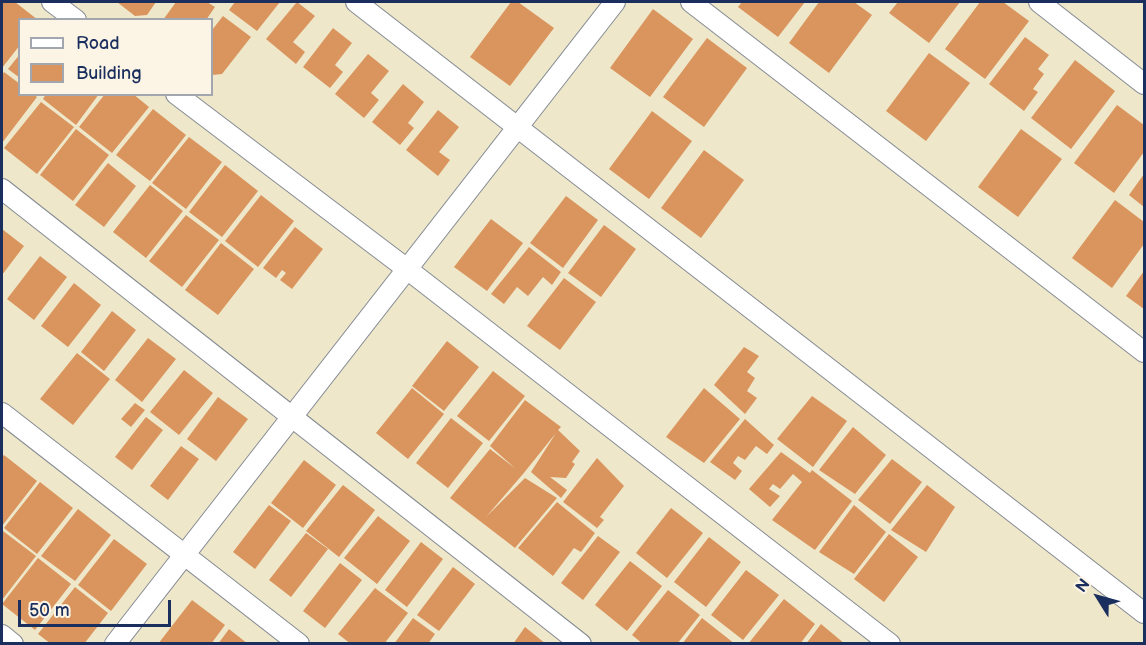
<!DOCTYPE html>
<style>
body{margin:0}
#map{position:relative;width:1146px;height:645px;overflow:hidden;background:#efe7ca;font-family:"Balsamiq Sans",sans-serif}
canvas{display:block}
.frame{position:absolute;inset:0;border:3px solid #1b2f5e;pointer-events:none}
.legend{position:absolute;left:18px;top:18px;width:195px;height:78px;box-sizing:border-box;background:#fcf5e5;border:2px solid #a2a6af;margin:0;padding:8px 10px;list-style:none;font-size:18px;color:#1b2f5e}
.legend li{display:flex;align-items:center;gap:12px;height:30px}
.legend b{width:30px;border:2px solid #a2a6af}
.north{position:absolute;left:1068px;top:567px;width:60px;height:60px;-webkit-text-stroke:4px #fcf5e5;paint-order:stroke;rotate:307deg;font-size:16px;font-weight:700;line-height:24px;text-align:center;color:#1b2f5e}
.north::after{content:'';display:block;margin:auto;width:21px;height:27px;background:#1b2f5e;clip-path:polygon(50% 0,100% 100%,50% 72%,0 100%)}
.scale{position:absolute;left:18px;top:600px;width:153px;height:27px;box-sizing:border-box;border:3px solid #1b2f5e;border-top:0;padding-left:8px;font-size:18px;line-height:21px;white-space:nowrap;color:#1b2f5e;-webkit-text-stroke:4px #fcf5e5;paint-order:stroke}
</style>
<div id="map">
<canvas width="1146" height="645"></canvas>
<div class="frame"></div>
<ul class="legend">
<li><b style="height:8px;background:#fff"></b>Road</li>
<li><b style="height:16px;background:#d9955d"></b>Building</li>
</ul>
<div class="north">N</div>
<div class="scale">50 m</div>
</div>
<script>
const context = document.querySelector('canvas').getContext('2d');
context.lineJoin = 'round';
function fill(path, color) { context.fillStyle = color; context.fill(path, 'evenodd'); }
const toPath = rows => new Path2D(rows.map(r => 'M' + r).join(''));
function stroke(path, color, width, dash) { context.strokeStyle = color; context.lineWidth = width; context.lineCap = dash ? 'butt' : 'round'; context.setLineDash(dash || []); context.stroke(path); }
fill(toPath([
 [2,2,15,2,38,20,20,20,20,45,2,68],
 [117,2,156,2,147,15,135,16],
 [176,2,207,2,215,7,206,20,163,20],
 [235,2,280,2,257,31,229,10],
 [297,2,315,16,293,42,305,52,296,64,266,39],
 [511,2,518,2,554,28,510,86,470,57],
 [742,2,805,2,778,37,738,7],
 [819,2,854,2,872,15,829,73,789,43],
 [898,2,960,2,929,43,889,13],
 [980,2,1003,2,1029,21,985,79,945,49],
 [653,9,693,39,650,97,610,68],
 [223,16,251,37,222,74,212,75,212,30],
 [333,28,352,43,335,65,343,72,330,88,303,67],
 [1025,37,1049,55,1038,69,1044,74,1033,89,1038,92,1024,111,989,84],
 [707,38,747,68,704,127,663,97],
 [929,53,970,83,926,141,886,111],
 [20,54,20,78,8,69],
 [368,54,389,71,371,93,379,100,364,118,335,94],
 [1075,60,1115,91,1071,149,1031,118],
 [4,72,20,84,20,94,33,94,37,97,2,143,2,75],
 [403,84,424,102,408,123,414,128,400,145,372,122],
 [46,94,99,94,76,125,43,99],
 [105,94,133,94,149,107,112,153,79,127],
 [41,102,74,127,37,174,4,148],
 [1117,105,1144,125,1144,152,1114,193,1074,163],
 [153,109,186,135,150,181,116,155],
 [438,110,459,127,439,152,450,160,438,176,406,150],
 [652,111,692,141,649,199,609,169],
 [76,129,109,155,73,201,40,175],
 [1021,129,1062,159,1018,217,978,187],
 [189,137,222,162,186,209,152,183],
 [704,150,744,180,701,238,661,208],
 [108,163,136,186,104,227,75,205],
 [225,165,258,191,222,237,189,212],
 [1144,174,1144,207,1129,195],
 [150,185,183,211,146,258,113,232],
 [261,195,294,221,258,267,225,241],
 [566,196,598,220,563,268,530,243],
 [1115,200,1144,222,1144,244,1112,288,1072,258],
 [186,215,219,240,182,287,149,261],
 [491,219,523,243,487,291,454,267],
 [604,225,636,249,601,297,568,273],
 [295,227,323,249,292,289,280,280,286,273,282,270,276,278,263,268],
 [2,229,24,246,2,275],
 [221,243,254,269,218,315,185,290],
 [529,247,561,272,552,285,543,277,528,296,517,287,504,304,491,294],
 [40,256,67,277,34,320,7,299],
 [1144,271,1144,309,1126,296],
 [564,278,596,302,560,350,527,326],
 [74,283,101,305,68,347,41,326],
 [112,311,136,330,104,371,81,352],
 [148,338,176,359,142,402,115,380],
 [447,341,479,367,444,411,412,386],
 [744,347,759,356,747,372,755,378,747,391,757,398,745,414,714,385],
 [77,353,110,379,73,425,40,399],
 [184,370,213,393,179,435,150,412],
 [493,371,525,396,489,441,457,416],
 [412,388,444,414,408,459,376,433],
 [704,388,740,419,704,463,666,437],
 [812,396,847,421,813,467,777,439],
 [218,397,248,419,216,461,187,439],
 [525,400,561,427,558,430,580,451,572,462,575,464,566,478,550,477,567,490,561,498,531,472,556,433,523,474,486,517,525,478,557,498,515,548,450,498,490,449,516,469,490,446],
 [135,403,145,410,131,427,121,419],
 [146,417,163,430,132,470,115,457],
 [451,418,483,443,448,488,416,463],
 [745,419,774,445,767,454,756,446,745,460,738,456,733,463,742,471,735,480,710,462],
 [853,427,886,455,855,494,819,470],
 [181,446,199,459,168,500,150,486],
 [781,452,810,473,812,470,852,501,815,550,772,520,802,482,793,474,780,489,773,484,769,489,780,496,770,507,749,489],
 [4,455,37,481,2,526,2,458],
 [597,458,624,486,600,517,604,520,597,528,563,502],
 [892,459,922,482,890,524,858,500],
 [304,460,336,485,303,528,271,503],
 [40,482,73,508,37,554,4,528],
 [343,485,375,510,339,557,306,531],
 [927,485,955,507,926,552,891,530],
 [557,502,595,533,581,552,574,548,553,576,518,548],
 [269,505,291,521,255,569,233,552],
 [854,505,886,532,854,574,819,552],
 [671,508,703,533,667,578,636,553],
 [78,509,111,535,75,581,41,556],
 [378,516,410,541,377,584,344,558],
 [3,531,36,556,2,600,2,532],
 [306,533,328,549,291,597,269,580],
 [889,534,918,557,884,602,854,579],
 [598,536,620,552,583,600,561,583],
 [709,537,741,562,706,607,674,582],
 [114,539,147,564,111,611,78,585],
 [421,542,443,559,407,607,385,590],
 [38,558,71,584,35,630,2,604],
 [630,561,662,586,627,631,595,605],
 [340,563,362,580,325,628,303,611],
 [453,567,475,584,439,631,417,615],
 [746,570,779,595,743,640,711,615],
 [75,587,108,613,84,644,51,644,38,634],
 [375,588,408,613,384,644,351,644,338,634],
 [668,590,700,615,677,644,643,644,632,635],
 [784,599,815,624,800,644,748,644],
 [192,600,225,625,211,644,158,644],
 [413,618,435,634,428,644,394,644],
 [702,618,735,644,682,644],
 [821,624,845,644,806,644],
 [525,627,546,644,513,644],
 [229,629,248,644,218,644]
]), '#d9955d');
const street = toPath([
 [52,2,76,20],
 [356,2,1144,613],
 [691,2,1144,352],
 [1039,2,1144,84],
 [176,94,407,269,890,644],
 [2,189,581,644],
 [2,413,299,644],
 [2,635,13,644],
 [115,644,615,2]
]);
stroke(street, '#858b94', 22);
stroke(street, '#fff', 20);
</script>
